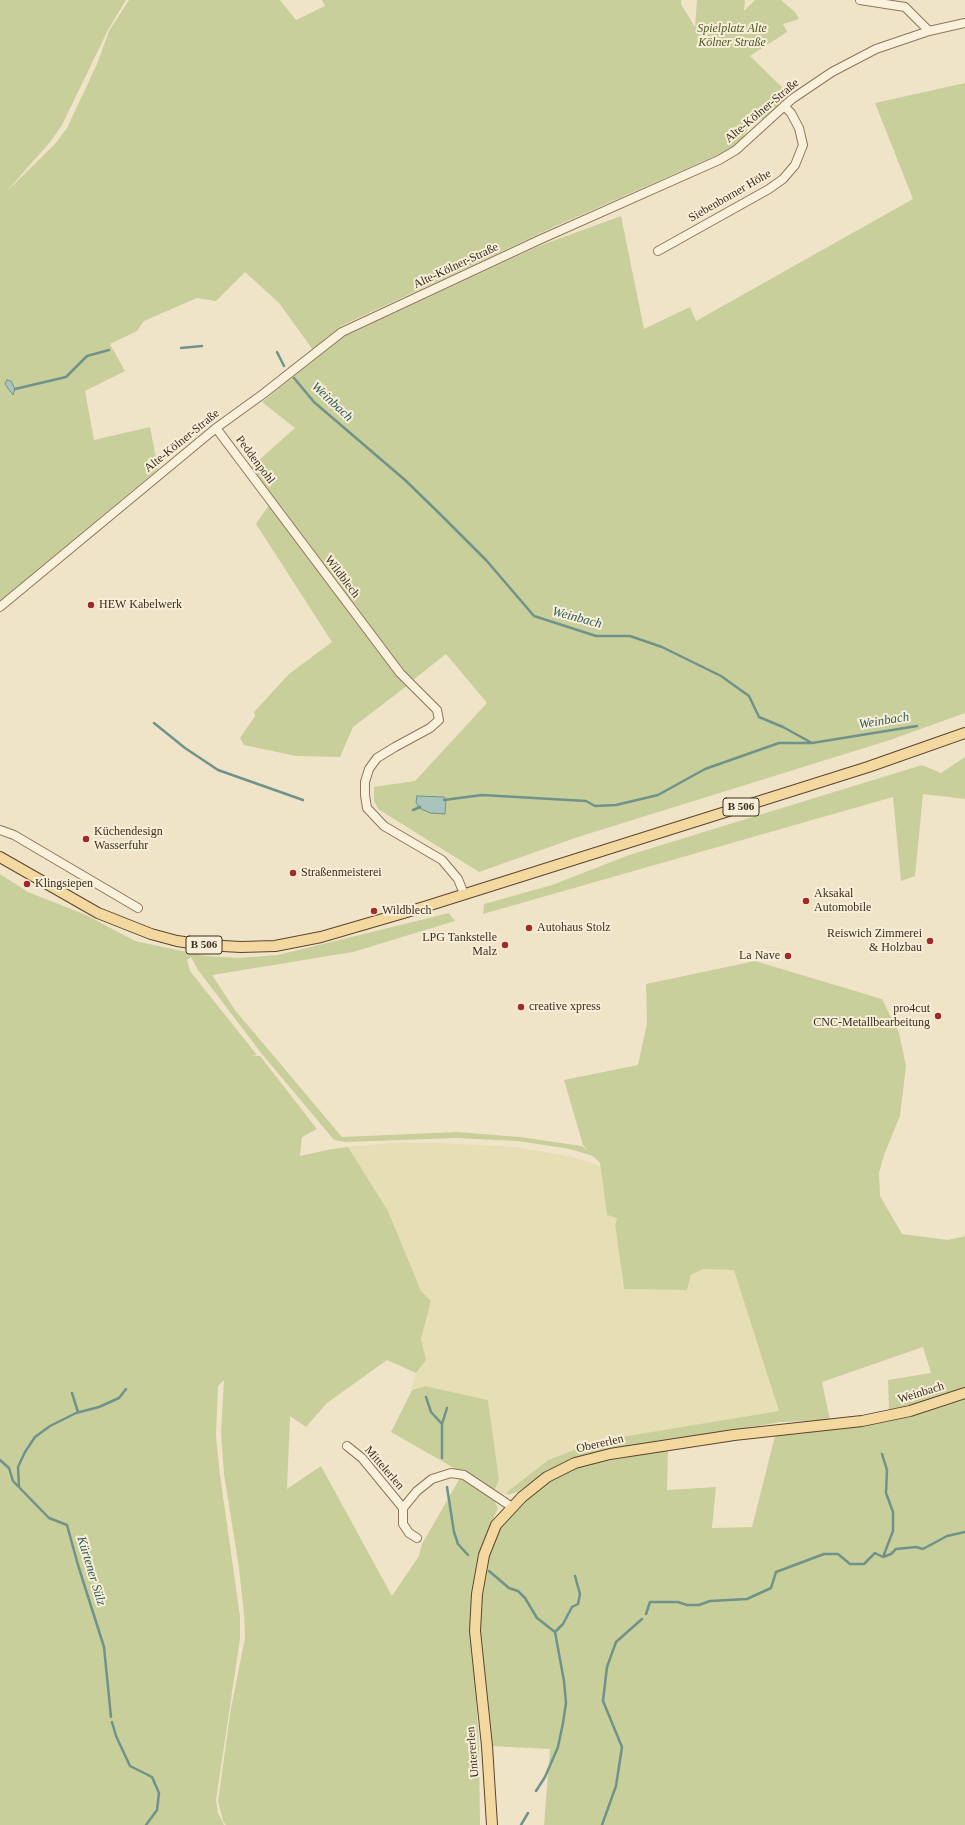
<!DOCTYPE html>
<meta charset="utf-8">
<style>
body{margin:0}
canvas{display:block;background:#f0e4c8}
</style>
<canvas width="965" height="1825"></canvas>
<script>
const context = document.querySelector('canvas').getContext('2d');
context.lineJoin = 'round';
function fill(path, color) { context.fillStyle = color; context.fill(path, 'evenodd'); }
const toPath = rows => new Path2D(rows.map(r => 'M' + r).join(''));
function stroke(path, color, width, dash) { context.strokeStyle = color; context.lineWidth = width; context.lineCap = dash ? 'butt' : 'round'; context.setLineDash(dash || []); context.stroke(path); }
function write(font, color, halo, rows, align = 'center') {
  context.font = font + ' Georgia,serif'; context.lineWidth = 4; context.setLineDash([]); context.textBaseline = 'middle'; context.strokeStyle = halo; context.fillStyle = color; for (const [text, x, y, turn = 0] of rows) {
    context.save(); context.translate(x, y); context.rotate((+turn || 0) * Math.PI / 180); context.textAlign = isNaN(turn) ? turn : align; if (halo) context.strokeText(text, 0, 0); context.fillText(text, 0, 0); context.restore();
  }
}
fill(toPath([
 [392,1143,442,1143,514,1147,573,1157,600,1166,607,1215,617,1218,615,1224,623,1289,687,1290,691,1276,703,1269,734,1270,780,1411,597,1441,547,1460,507,1492,508,1495,500,1494,494,1491,499,1480,488,1400,424,1386,411,1390,416,1373,426,1360,421,1339,431,1301,421,1291,388,1211,348,1147]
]), '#e6deb5');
fill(toPath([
 [0,0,126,0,108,30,62,125,51,141,7,191,55,144,67,128,97,64,109,31,129,0,280,0,296,20,325,6,322,0,681,0,681,4,695,27,697,0,745,0,744,11,755,0,781,0,795,12,799,19,783,24,787,32,750,56,793,98,765,124,760,117,749,127,738,146,556,226,341,326,313,350,279,303,245,272,216,301,197,298,144,321,137,331,110,344,125,371,85,391,94,440,150,427,158,469,0,601],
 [965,83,965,713,890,740,578,837,479,872,378,809,374,801,374,787,415,781,487,703,446,654,413,680,398,665,249,469,295,428,262,402,343,337,539,246,621,216,644,329,690,307,696,321,913,199,875,103],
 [269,505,382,657,408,685,353,727,340,757,296,756,244,745,240,738,255,716,254,712,289,674,332,642,256,524],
 [965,757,965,799,923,794,915,876,901,881,893,797,483,914,484,904,552,885,629,855,922,765,941,773],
 [0,874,28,892,86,915,135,941,206,956,239,958,278,955,449,913,455,921,353,952,212,975,235,1010,342,1137,456,1132,520,1137,582,1146,588,1151,583,1145,564,1080,638,1065,647,1023,646,984,755,961,882,999,899,1033,906,1066,900,1116,884,1155,879,1173,880,1196,902,1234,948,1240,965,1236,965,1387,889,1412,888,1380,931,1373,923,1347,822,1382,830,1420,782,1422,609,1450,546,1473,517,1492,508,1495,507,1492,548,1460,597,1441,779,1411,734,1270,703,1269,691,1275,687,1290,624,1289,615,1225,617,1218,607,1215,600,1163,593,1156,570,1149,518,1141,456,1138,346,1142,334,1140,262,1054,198,970,191,957,187,960,190,971,257,1055,251,1056,260,1056,317,1129,302,1137,300,1156,332,1149,348,1147,388,1211,421,1291,431,1301,421,1339,426,1360,416,1373,387,1360,327,1403,306,1427,290,1416,287,1489,321,1466,392,1596,419,1556,422,1544,460,1478,493,1498,498,1508,479,1552,472,1593,472,1631,479,1746,480,1825,226,1825,223,1821,218,1801,231,1708,245,1638,244,1614,239,1568,224,1474,221,1433,224,1380,218,1386,216,1436,220,1475,240,1616,240,1639,216,1800,218,1813,224,1825,0,1825],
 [425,1386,488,1400,499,1480,494,1491,391,1432,412,1390],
 [965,1398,965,1825,544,1825,550,1749,490,1746,479,1632,480,1595,487,1556,499,1527,523,1499,546,1481,574,1467,668,1450,667,1490,716,1487,712,1528,752,1527,775,1436,888,1421]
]), '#c9cf9b');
const water = toPath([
 [7,380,11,381,15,389,13,395,5,384,7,380],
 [417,796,444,797,446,799,445,814,430,813,419,808,416,802,417,796]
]);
fill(water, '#a9c4bc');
stroke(water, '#6f938a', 1);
stroke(toPath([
 [181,348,202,346],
 [277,352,284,366],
 [294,378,314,402,405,480,439,513,486,560,534,616,596,636,630,636,662,647,721,676,749,696,759,717,783,727,812,743,917,726],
 [15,389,66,377,87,356,109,350],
 [154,723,185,748,218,770,303,800],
 [444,800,482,795,586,801,595,806,616,805,658,795,705,769,779,743,811,743],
 [413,810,420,807],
 [72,1393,78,1412],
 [426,1397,431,1412,442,1424],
 [882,1454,887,1470,886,1493,893,1512,893,1531,883,1557],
 [442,1458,442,1424,447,1408],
 [0,1460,9,1468,13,1481,49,1518,67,1525,78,1565,104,1647,111,1717],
 [19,1487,18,1467,25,1452,35,1437,50,1426,76,1413,99,1407,119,1398,126,1389],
 [447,1487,454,1532,458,1544,468,1555],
 [489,1571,509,1588,518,1591,525,1598,537,1618,555,1632],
 [646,1614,650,1602,678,1602,687,1605,699,1605,710,1601,747,1599,771,1588,776,1572,824,1554,838,1554,850,1564,864,1564,875,1553,883,1557,891,1554,896,1549,916,1547,923,1549,947,1536,965,1532],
 [112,1722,116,1736,130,1766,152,1777,159,1793,157,1810,146,1825],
 [536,1791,545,1777,558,1747,563,1723,566,1703,564,1681,555,1632,563,1624,572,1607,578,1604,580,1594,575,1576],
 [521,1825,528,1813],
 [602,1825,616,1786,622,1747,603,1701,607,1667,616,1642,642,1619]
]), '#6f938a', 2.5);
const minor = toPath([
 [860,0,905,7,929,31],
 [658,251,769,189,783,179,795,165,803,145,799,128,791,113,784,106],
 [216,428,400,673,437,710,439,720,430,728,395,747,377,758,369,769,365,782,365,795,367,808,384,826,442,860,458,879,464,894],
 [0,607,216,428,263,394,342,332,539,240,719,160,736,150,792,99,832,72,876,49,929,31,965,23],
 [0,830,14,835,138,908],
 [347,1446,362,1458,403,1508],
 [417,1538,409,1533,403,1524,403,1508,417,1491,432,1479,451,1473,464,1475,512,1507]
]);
const major = toPath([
 [0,857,98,913,151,934,177,941,205,945,241,947,275,946,321,937,424,907,868,767,965,733],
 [492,1825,487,1746,475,1631,477,1594,484,1555,496,1525,522,1497,547,1477,575,1463,610,1454,734,1435,862,1421,910,1411,965,1393]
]);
stroke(minor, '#8d765c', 10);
stroke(major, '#5b4430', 12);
stroke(minor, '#faf1dc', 8);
stroke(major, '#f3d9a0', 10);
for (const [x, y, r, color] of [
 [91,605,4,"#9e2a2b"],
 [86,839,4,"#9e2a2b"],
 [293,873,4,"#9e2a2b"],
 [27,884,4,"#9e2a2b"],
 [806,901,4,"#9e2a2b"],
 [374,911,4,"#9e2a2b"],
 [529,928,4,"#9e2a2b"],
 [930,941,4,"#9e2a2b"],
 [505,945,4,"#9e2a2b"],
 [788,956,4,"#9e2a2b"],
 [521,1007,4,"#9e2a2b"],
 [938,1016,4,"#9e2a2b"]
]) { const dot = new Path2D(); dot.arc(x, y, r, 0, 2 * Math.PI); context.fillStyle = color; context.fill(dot); stroke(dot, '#f7eed8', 1.5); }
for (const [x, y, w] of [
 [741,807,36],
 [204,945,36]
]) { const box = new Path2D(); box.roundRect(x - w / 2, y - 9, w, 18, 3); context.fillStyle = '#f7eed8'; context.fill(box); stroke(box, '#3d2e20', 1); }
write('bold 11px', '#3d2e20', null, [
 ["B 506",741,807],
 ["B 506",204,945]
]);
write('italic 12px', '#4d5a26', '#f7eed8', [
 ["Spielplatz Alte",732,29],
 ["Kölner Straße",732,43]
]);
write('12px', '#3d2e20', '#f7eed8', [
 ["Alte-Kölner-Straße",762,111,-40],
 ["Siebenborner Höhe",730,196,-30],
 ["Alte-Kölner-Straße",456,266,-25],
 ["Alte-Kölner-Straße",182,441,-39],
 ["Peddenpohl",255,460,53],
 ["Wildblech",342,577,53],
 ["Weinbach",921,1393,-17],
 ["Obererlen",600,1444,-13],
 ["Mittelerlen",384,1468,49],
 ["Untererlen",473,1752,-95]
]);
write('12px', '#3d2e20', '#f7eed8', [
 ["HEW Kabelwerk",99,605],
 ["Küchendesign",94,832],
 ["Wasserfuhr",94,846],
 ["Straßenmeisterei",301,873],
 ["Klingsiepen",35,884],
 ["Aksakal",814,894],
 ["Automobile",814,908],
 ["Wildblech",382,911],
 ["Autohaus Stolz",537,928],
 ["Reiswich Zimmerei",922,934,"right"],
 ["& Holzbau",922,948,"right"],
 ["LPG Tankstelle",497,938,"right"],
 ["Malz",497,952,"right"],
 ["La Nave",780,956,"right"],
 ["creative xpress",529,1007],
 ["pro4cut",930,1009,"right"],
 ["CNC-Metallbearbeitung",930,1023,"right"]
], 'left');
write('italic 13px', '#2f5d5a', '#f7eed8', [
 ["Weinbach",332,402,43],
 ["Weinbach",577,618,15],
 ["Weinbach",884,721,-9],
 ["Kürtener Sülz",91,1571,73]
]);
</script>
